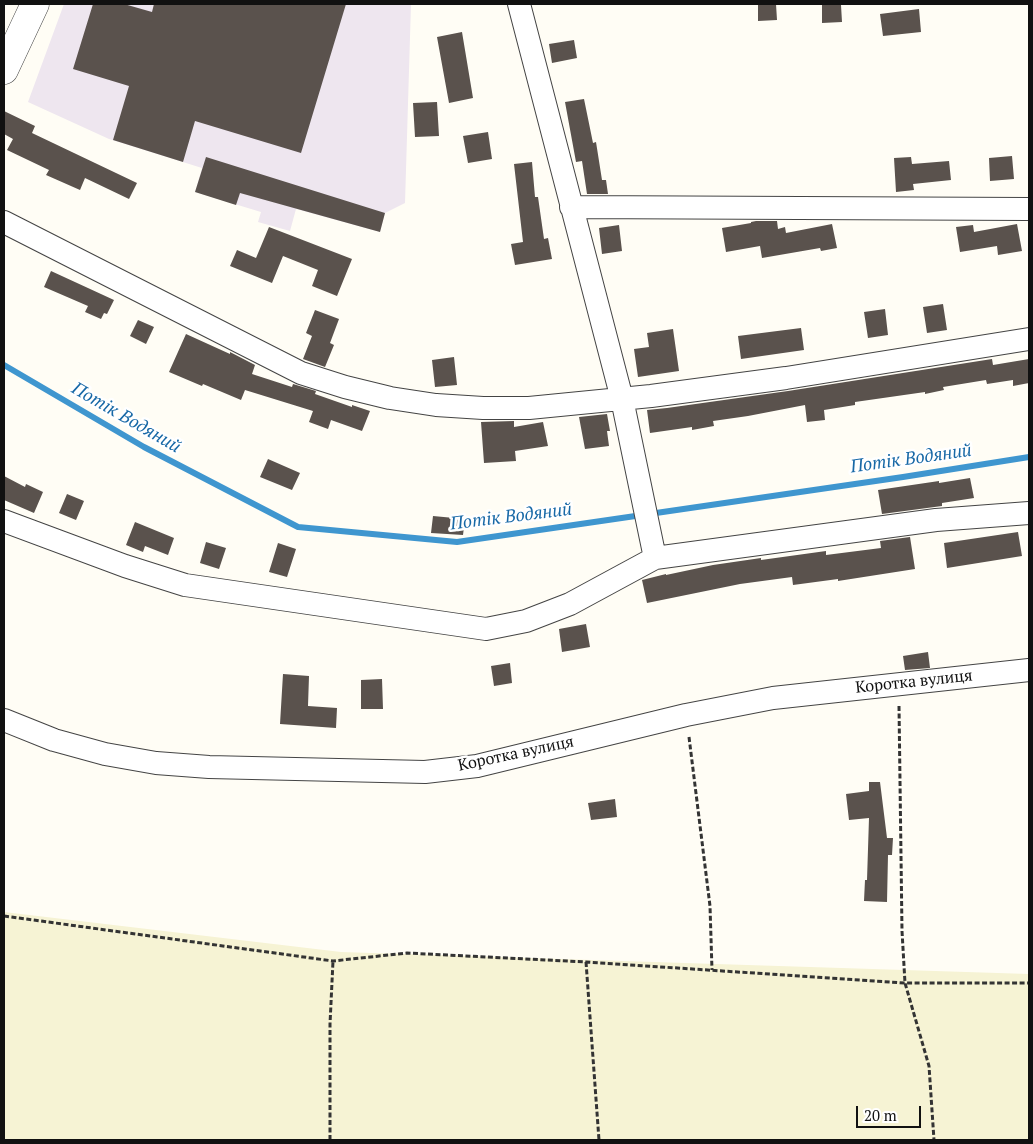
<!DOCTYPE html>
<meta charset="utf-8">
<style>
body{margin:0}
#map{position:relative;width:1033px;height:1144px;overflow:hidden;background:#fffdf5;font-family:"PT Serif",serif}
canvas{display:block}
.frame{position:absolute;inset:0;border:5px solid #111;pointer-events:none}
.scale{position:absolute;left:856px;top:1106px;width:65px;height:22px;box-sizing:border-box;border:2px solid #111;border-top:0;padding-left:6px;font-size:15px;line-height:18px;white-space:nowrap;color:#111;-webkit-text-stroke:4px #fff;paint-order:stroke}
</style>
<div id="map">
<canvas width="1033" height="1144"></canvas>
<div class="frame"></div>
<div class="scale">20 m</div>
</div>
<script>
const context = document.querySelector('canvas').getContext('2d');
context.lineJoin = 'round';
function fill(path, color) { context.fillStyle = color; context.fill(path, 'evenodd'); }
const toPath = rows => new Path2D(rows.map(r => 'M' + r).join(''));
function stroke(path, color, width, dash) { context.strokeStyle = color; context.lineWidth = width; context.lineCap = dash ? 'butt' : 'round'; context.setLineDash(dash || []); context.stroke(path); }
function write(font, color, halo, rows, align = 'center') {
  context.font = font + ' "PT Serif",serif'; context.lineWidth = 5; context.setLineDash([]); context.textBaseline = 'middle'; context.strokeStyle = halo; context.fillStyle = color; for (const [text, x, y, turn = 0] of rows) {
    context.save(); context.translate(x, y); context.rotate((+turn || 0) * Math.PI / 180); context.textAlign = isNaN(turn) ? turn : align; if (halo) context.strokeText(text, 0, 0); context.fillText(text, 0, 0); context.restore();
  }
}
fill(toPath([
 [64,4,411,4,405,203,385,213,380,232,296,209,290,231,258,222,261,212,195,192,202,168,109,139,28,102]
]), '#eee6ef');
fill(toPath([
 [4,912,341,952,1029,974,1029,1140,4,1140]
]), '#f6f3d4');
stroke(toPath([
 [4,365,144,447,298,527,457,542,903,477,1029,457]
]), '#3f96cf', 6);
fill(toPath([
 [93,4,124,4,152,12,154,4,346,4,301,153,195,121,183,162,113,140,129,86,73,69],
 [758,4,776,4,777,20,758,21],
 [822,5,841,5,842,22,822,23],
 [919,9,921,32,883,36,880,14],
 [462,32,473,98,449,103,437,37],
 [574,40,577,58,552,63,549,44],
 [584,99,593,143,596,142,602,180,606,180,608,194,587,194,582,161,576,162,565,102],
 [437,102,439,136,415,137,413,103],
 [4,111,35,126,32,133,137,183,129,199,85,178,80,190,46,175,49,170,7,150,13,139,4,134],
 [488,132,492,159,468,163,463,136],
 [1012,156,1014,179,990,181,989,158],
 [206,157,385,213,380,232,240,193,236,205,195,192],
 [911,157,912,164,949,161,951,180,913,184,914,190,896,192,894,158],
 [532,162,535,197,538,197,544,239,548,238,552,259,515,265,511,244,523,242,514,164],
 [756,221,777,221,778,229,785,227,786,233,832,224,837,248,821,251,820,248,762,258,760,246,726,252,722,228,751,223,751,222],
 [1017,224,1022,251,998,255,997,246,960,252,956,227,973,225,974,232],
 [619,225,622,251,602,254,599,228],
 [269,227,352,259,337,296,312,286,318,270,283,256,272,283,230,266,237,250,256,258],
 [51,271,114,300,107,314,104,313,101,319,85,312,88,306,44,287],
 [943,304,947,330,927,333,923,307],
 [885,309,888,335,868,338,864,312],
 [315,310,339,319,330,343,334,345,325,367,303,359,312,336,306,333],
 [138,320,154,327,146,344,130,336],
 [801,328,804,350,741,359,738,336],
 [673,329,679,371,638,377,634,349,649,347,647,333],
 [186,334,230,354,230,352,255,365,252,374,292,387,293,384,316,391,315,394,352,407,352,405,370,411,362,431,331,420,328,429,309,422,313,411,245,390,241,400,203,384,202,386,169,372],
 [454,357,457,385,435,387,432,360],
 [992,359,993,365,1029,359,1029,383,1013,386,1013,380,987,384,986,380,943,387,944,390,925,394,925,392,855,402,855,405,824,410,825,420,807,422,805,405,748,416,713,421,714,426,692,430,692,427,650,433,647,410,667,408,788,391],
 [607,414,610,431,607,431,609,446,585,449,579,417],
 [514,421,514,427,543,422,548,446,515,451,516,461,484,463,481,422],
 [268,459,300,473,292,490,260,477],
 [4,476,25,487,26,484,43,492,34,513,4,500],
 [970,478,974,498,942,503,942,506,882,514,878,490,939,481,939,483],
 [67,494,84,501,76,520,59,513],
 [433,516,465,519,463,535,431,533],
 [135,522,174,538,168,555,145,546,143,552,126,545],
 [1018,532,1022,556,947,568,944,543],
 [910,537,915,569,838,581,838,579,793,585,792,577,740,584,647,603,642,580,666,574,666,575,713,565,761,558,761,560,826,551,826,555,881,548,880,541],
 [206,542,226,548,219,569,200,563],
 [278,543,296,549,287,577,269,572],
 [586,624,590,647,562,652,559,629],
 [928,652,930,668,905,670,903,656],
 [510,663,512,683,494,686,491,666],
 [283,674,309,676,308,706,337,708,336,728,280,724],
 [382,679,383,709,361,709,361,680],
 [869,782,880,782,887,838,893,838,892,855,888,855,887,902,864,901,865,880,867,880,869,818,849,820,846,794,869,791],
 [615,799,617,817,591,820,588,803]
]), '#5a524d');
const minor = toPath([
 [519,4,622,399,655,558],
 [571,207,1029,209],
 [4,222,301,373,345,387,390,398,436,405,483,408,529,408,651,396,786,378,1029,339],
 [4,521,125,566,185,585,486,629,526,621,570,604,655,558,936,520,1029,513],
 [4,720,54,740,105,754,156,763,209,767,425,772,477,766,686,715,773,698,1029,670]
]);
const tertiary = toPath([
 [4,70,35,4]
]);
stroke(minor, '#444', 24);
stroke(tertiary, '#444', 29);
stroke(toPath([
 [899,706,902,931,905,983,929,1066,934,1140],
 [689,737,710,906,712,970],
 [4,916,333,961,407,953,586,962,905,983,1029,983],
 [586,962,599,1140],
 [330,1140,330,1024,333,961]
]), '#333', 3, [5, 2.5]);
stroke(minor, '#fff', 22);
stroke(tertiary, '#fff', 28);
write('16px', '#111', '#fff', [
 ["Коротка вулиця",914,682,-6],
 ["Коротка вулиця",516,754,-12]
]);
write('italic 18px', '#1768a6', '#fff', [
 ["Потік Водяний",126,418,30],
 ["Потік Водяний",911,459,-8],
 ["Потік Водяний",511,517,-7]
]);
</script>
